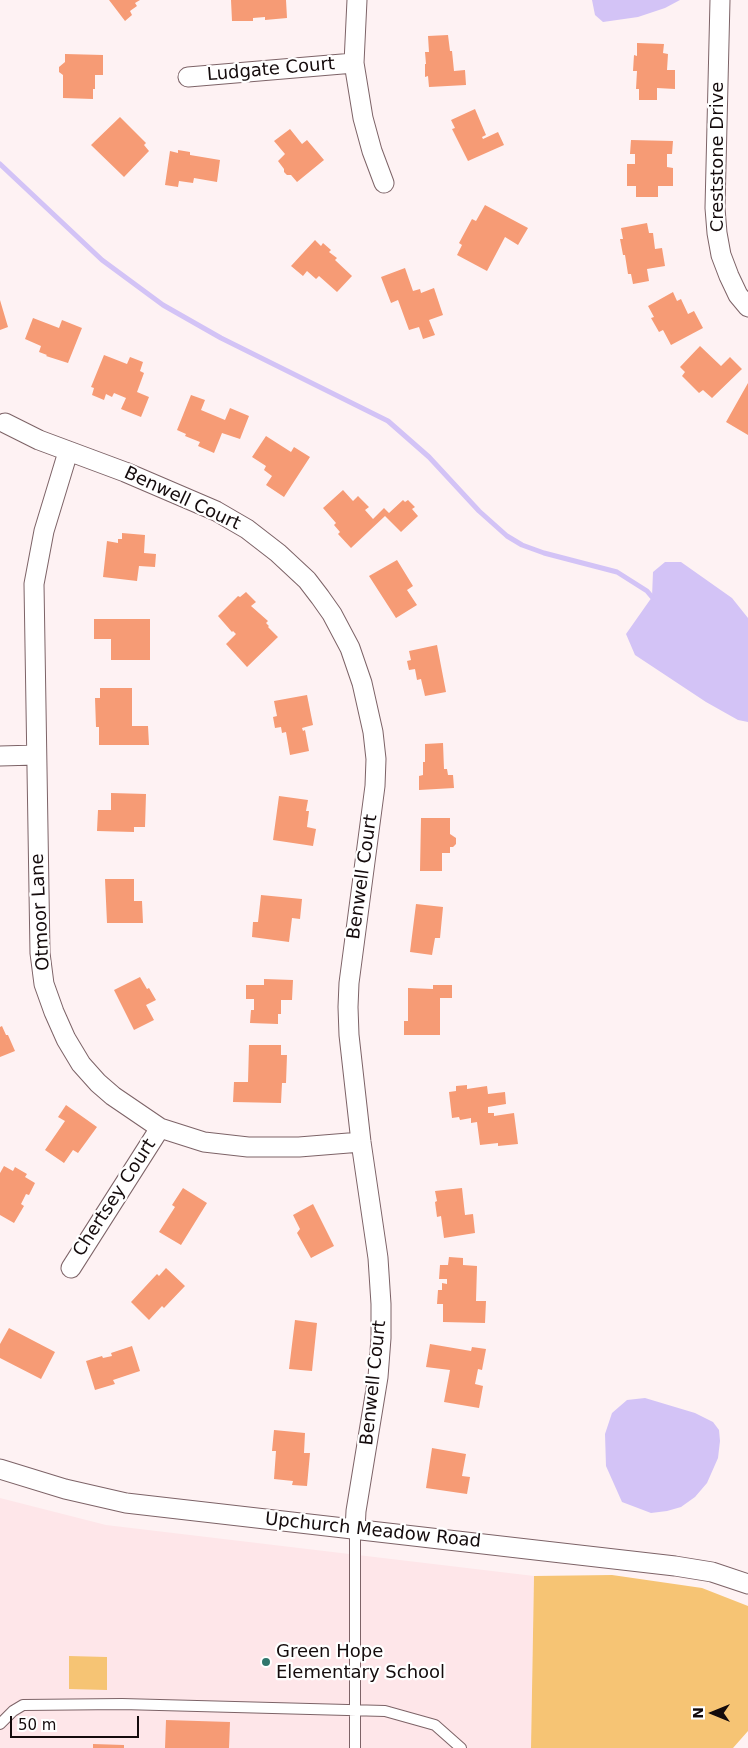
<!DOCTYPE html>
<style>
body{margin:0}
#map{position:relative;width:748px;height:1748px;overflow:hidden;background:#fef2f3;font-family:"DejaVu Sans",sans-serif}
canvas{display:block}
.north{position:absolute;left:688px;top:1688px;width:50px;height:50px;-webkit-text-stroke:4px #fff;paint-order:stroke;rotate:270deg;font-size:14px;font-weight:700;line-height:20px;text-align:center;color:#140b0c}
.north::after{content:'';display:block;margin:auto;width:18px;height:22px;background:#140b0c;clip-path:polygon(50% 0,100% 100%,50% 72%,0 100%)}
.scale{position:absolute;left:10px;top:1716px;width:129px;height:22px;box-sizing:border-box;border:2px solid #140b0c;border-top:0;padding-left:6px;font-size:15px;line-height:18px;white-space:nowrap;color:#140b0c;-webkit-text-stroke:4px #fff;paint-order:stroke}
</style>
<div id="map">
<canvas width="748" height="1748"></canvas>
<div class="north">N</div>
<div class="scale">50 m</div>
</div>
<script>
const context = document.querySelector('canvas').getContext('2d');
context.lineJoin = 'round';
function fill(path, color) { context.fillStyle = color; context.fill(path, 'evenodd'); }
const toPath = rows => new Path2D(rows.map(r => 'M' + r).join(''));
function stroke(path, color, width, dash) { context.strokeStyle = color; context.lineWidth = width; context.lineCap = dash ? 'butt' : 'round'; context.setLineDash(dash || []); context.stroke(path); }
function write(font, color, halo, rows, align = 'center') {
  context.font = font + ' "DejaVu Sans",sans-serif'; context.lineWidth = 4.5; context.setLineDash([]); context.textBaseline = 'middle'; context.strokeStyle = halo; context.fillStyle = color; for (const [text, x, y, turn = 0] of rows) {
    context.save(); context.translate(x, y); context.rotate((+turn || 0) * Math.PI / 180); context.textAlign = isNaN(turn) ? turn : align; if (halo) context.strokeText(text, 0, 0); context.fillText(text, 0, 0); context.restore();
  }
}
fill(toPath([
 [0,1498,106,1525,534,1576,531,1748,0,1748]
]), '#fee6e9');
fill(toPath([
 [612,1575,702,1588,748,1606,748,1731,733,1748,531,1748,534,1576],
 [69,1656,107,1657,107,1690,69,1689]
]), '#f6c474');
fill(toPath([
 [592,0,680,0,665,8,638,17,603,22,595,15],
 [665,562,681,562,732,598,748,618,748,722,738,720,706,702,635,655,626,634,652,597,653,572],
 [645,1398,695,1413,713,1422,719,1430,720,1441,718,1458,707,1483,695,1497,681,1507,667,1511,651,1513,622,1502,606,1466,605,1434,612,1413,627,1400]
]), '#d3c3f6');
stroke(toPath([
 [0,164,102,260,163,305,221,338,388,421,429,457,479,511,507,536,522,545,544,553,617,572,647,591,652,597]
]), '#d3c3f6', 5);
fill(toPath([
 [109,0,140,0,135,3,137,6,130,11,132,15,125,21],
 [231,0,286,0,287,18,265,20,265,17,253,18,253,21,232,21],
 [448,35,450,51,452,51,454,71,465,70,466,85,429,87,428,76,425,77,425,64,426,64,425,52,429,52,428,36],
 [637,43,664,44,663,53,668,54,667,70,675,70,675,89,657,88,657,100,639,100,639,89,636,89,637,71,633,71,634,55,637,56],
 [65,54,103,55,103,75,95,75,95,89,93,89,93,99,63,98,63,75,59,72,59,67,65,62],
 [475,109,486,135,482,137,483,139,498,132,504,145,468,161,452,129,455,128,451,120],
 [120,117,146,143,144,145,149,151,124,177,91,145],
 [290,129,302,144,307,140,324,160,297,182,291,175,287,175,284,172,284,169,278,161,285,154,274,141],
 [631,140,673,141,672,154,667,154,667,167,673,168,673,186,658,186,658,197,636,197,636,186,627,186,627,164,635,164,635,154,630,154],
 [178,150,190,152,190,155,220,160,217,182,194,178,193,183,179,181,178,187,165,185,170,151,178,153],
 [485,205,528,228,518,245,505,237,487,271,457,255,462,245,459,243,472,219,476,221],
 [647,223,649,233,653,233,655,249,662,248,665,266,647,269,649,281,633,284,631,274,628,274,625,255,623,255,620,239,623,239,621,228],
 [315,240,321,246,323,243,331,250,329,252,337,258,335,260,352,276,337,292,319,276,316,279,307,271,303,276,291,266],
 [405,268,413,291,420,289,421,293,434,288,443,315,429,320,435,335,423,339,419,327,409,330,398,300,391,303,381,277],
 [673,292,677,301,681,299,688,314,694,311,703,328,671,345,663,330,659,332,651,318,654,317,648,306],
 [0,300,8,327,0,330],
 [33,318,59,328,62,320,82,328,68,363,46,356,47,355,39,352,41,346,25,339],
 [700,346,721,366,730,357,742,369,712,398,703,390,699,393,682,376,685,372,680,367],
 [104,355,127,364,130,357,143,362,140,371,144,373,137,392,149,397,141,417,121,409,126,398,114,393,112,397,106,394,104,400,92,395,94,388,91,387],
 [748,383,748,435,726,422],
 [191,395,205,400,201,410,225,420,230,408,249,416,240,439,222,433,214,453,198,446,200,442,185,436,186,434,177,430],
 [266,436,291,452,294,447,310,457,284,497,266,485,272,476,264,470,266,466,252,457],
 [343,490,353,501,358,496,369,507,365,510,373,519,384,508,389,513,403,500,405,502,408,500,415,507,412,509,418,516,401,532,385,516,351,548,338,534,340,532,334,525,336,523,323,508],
 [122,533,145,535,144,553,156,554,155,567,139,566,137,581,103,577,107,541,118,543,118,539,122,539],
 [397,560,413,586,407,590,417,605,396,618,369,576],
 [246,592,256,602,251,606,268,621,266,623,269,626,268,627,278,637,247,667,226,644,236,634,233,631,232,632,218,616,238,596,240,597],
 [94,619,150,619,150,660,111,660,111,639,94,639],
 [437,645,446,692,425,696,421,679,417,680,415,669,409,670,407,661,411,660,409,651],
 [100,688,132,688,132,726,148,726,149,745,99,745,99,727,96,727,95,698,100,698],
 [307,695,313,725,302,728,303,731,305,730,309,751,290,755,286,732,282,733,281,727,275,728,273,717,277,716,274,701],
 [443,743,444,769,447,769,448,775,453,775,454,788,419,790,419,776,423,775,423,762,425,762,425,744],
 [111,793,146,794,145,827,134,827,134,832,97,831,98,810,111,810],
 [279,796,308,800,306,811,309,811,307,827,316,829,313,846,273,840],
 [421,818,450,818,450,834,456,838,456,844,453,847,450,847,450,853,442,853,442,871,420,871],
 [105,879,134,879,134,901,142,901,143,923,107,923],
 [261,895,302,899,300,919,292,918,289,942,252,937,253,922,258,922],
 [416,904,443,907,440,938,435,938,432,955,410,952],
 [140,977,147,989,149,988,156,1000,146,1005,154,1020,134,1030,114,990],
 [264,979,293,980,292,1000,281,1000,281,1014,278,1014,278,1024,250,1023,251,1010,254,1010,254,999,246,999,246,985,264,985],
 [433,985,452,985,452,998,440,998,440,1035,404,1035,404,1021,408,1021,408,988,433,989],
 [2,1026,6,1035,8,1035,15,1051,0,1057,0,1027],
 [249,1045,281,1045,281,1055,287,1055,286,1083,282,1083,281,1103,233,1102,234,1082,248,1082],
 [467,1085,467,1089,487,1086,488,1094,505,1092,506,1104,488,1107,488,1113,494,1113,494,1116,514,1113,518,1144,498,1146,498,1143,480,1145,477,1122,471,1123,471,1118,460,1120,459,1117,452,1118,449,1092,456,1091,456,1086],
 [66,1105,97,1127,78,1153,73,1150,64,1163,45,1150,65,1121,58,1117],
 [4,1166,13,1171,15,1167,27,1174,25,1177,35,1183,29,1195,26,1194,21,1204,24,1206,14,1223,0,1215,0,1173],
 [183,1188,207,1203,181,1245,159,1232,175,1207,172,1205],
 [462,1188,465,1215,473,1214,475,1233,444,1238,441,1216,437,1217,435,1202,437,1201,435,1191],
 [313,1204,334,1246,311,1258,297,1233,300,1229,293,1215],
 [449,1257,463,1258,463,1265,477,1266,476,1301,486,1301,485,1323,443,1322,443,1304,437,1304,438,1290,442,1290,442,1283,447,1284,447,1279,439,1279,440,1265,448,1265],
 [166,1268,185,1286,164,1308,162,1306,149,1320,131,1302,157,1274,159,1276],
 [295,1320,317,1323,312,1371,289,1369],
 [9,1328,55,1352,41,1379,0,1358,0,1344],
 [430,1344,471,1351,472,1347,486,1349,482,1370,478,1369,475,1384,483,1386,479,1408,444,1402,450,1370,426,1367],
 [132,1346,140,1371,113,1380,115,1384,95,1390,86,1361,102,1356,103,1358,112,1356,111,1353],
 [274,1430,305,1433,304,1453,310,1453,307,1486,292,1485,293,1481,274,1479,276,1451,272,1451],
 [432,1448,466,1454,462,1476,470,1477,467,1494,426,1488],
 [166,1720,230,1722,229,1748,165,1748],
 [93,1744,124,1745,124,1748,93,1748]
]), '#f69b75');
const lane = toPath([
 [0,1724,13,1711,23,1705,122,1704,385,1711,435,1725,461,1748],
 [355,1748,355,1530]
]);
const street = toPath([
 [357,0,354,63,363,118,372,151,384,183],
 [720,0,715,208,717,233,721,255,729,276,738,295,748,307],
 [188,77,354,63],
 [5,423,39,440,125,472,216,511,247,529,278,553,307,580,320,597,332,614,350,648,362,683,373,732,376,759,375,786,349,983,348,1007,349,1035,361,1142,378,1258,381,1304,381,1338,378,1377,356,1511,355,1530],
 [68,452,44,531,34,584,40,953,44,984,54,1012,66,1039,81,1064,98,1083,113,1096,160,1128,204,1142,248,1147,299,1147,361,1142],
 [0,756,36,755],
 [71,1268,160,1128],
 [0,1469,65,1489,126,1503,675,1566,712,1572,748,1584]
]);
stroke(lane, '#7d6367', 12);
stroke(street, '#7d6367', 21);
stroke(lane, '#fff', 10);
stroke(street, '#fff', 19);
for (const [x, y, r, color] of [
 [266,1662,5,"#30766c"]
]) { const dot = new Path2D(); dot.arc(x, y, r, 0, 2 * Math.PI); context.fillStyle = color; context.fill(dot); stroke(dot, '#fff', 2); }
write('18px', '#140b0c', '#fff', [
 ["Ludgate Court",271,70,-5],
 ["Creststone Drive",718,157,-90],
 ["Benwell Court",182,499,25],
 ["Benwell Court",363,877,-82],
 ["Otmoor Lane",41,912,-93],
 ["Chertsey Court",115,1198,-57],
 ["Benwell Court",374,1383,-84],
 ["Upchurch Meadow Road",373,1531,6]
]);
write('18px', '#140b0c', '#fff', [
 ["Green Hope",276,1652],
 ["Elementary School",276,1673]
], 'left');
</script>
